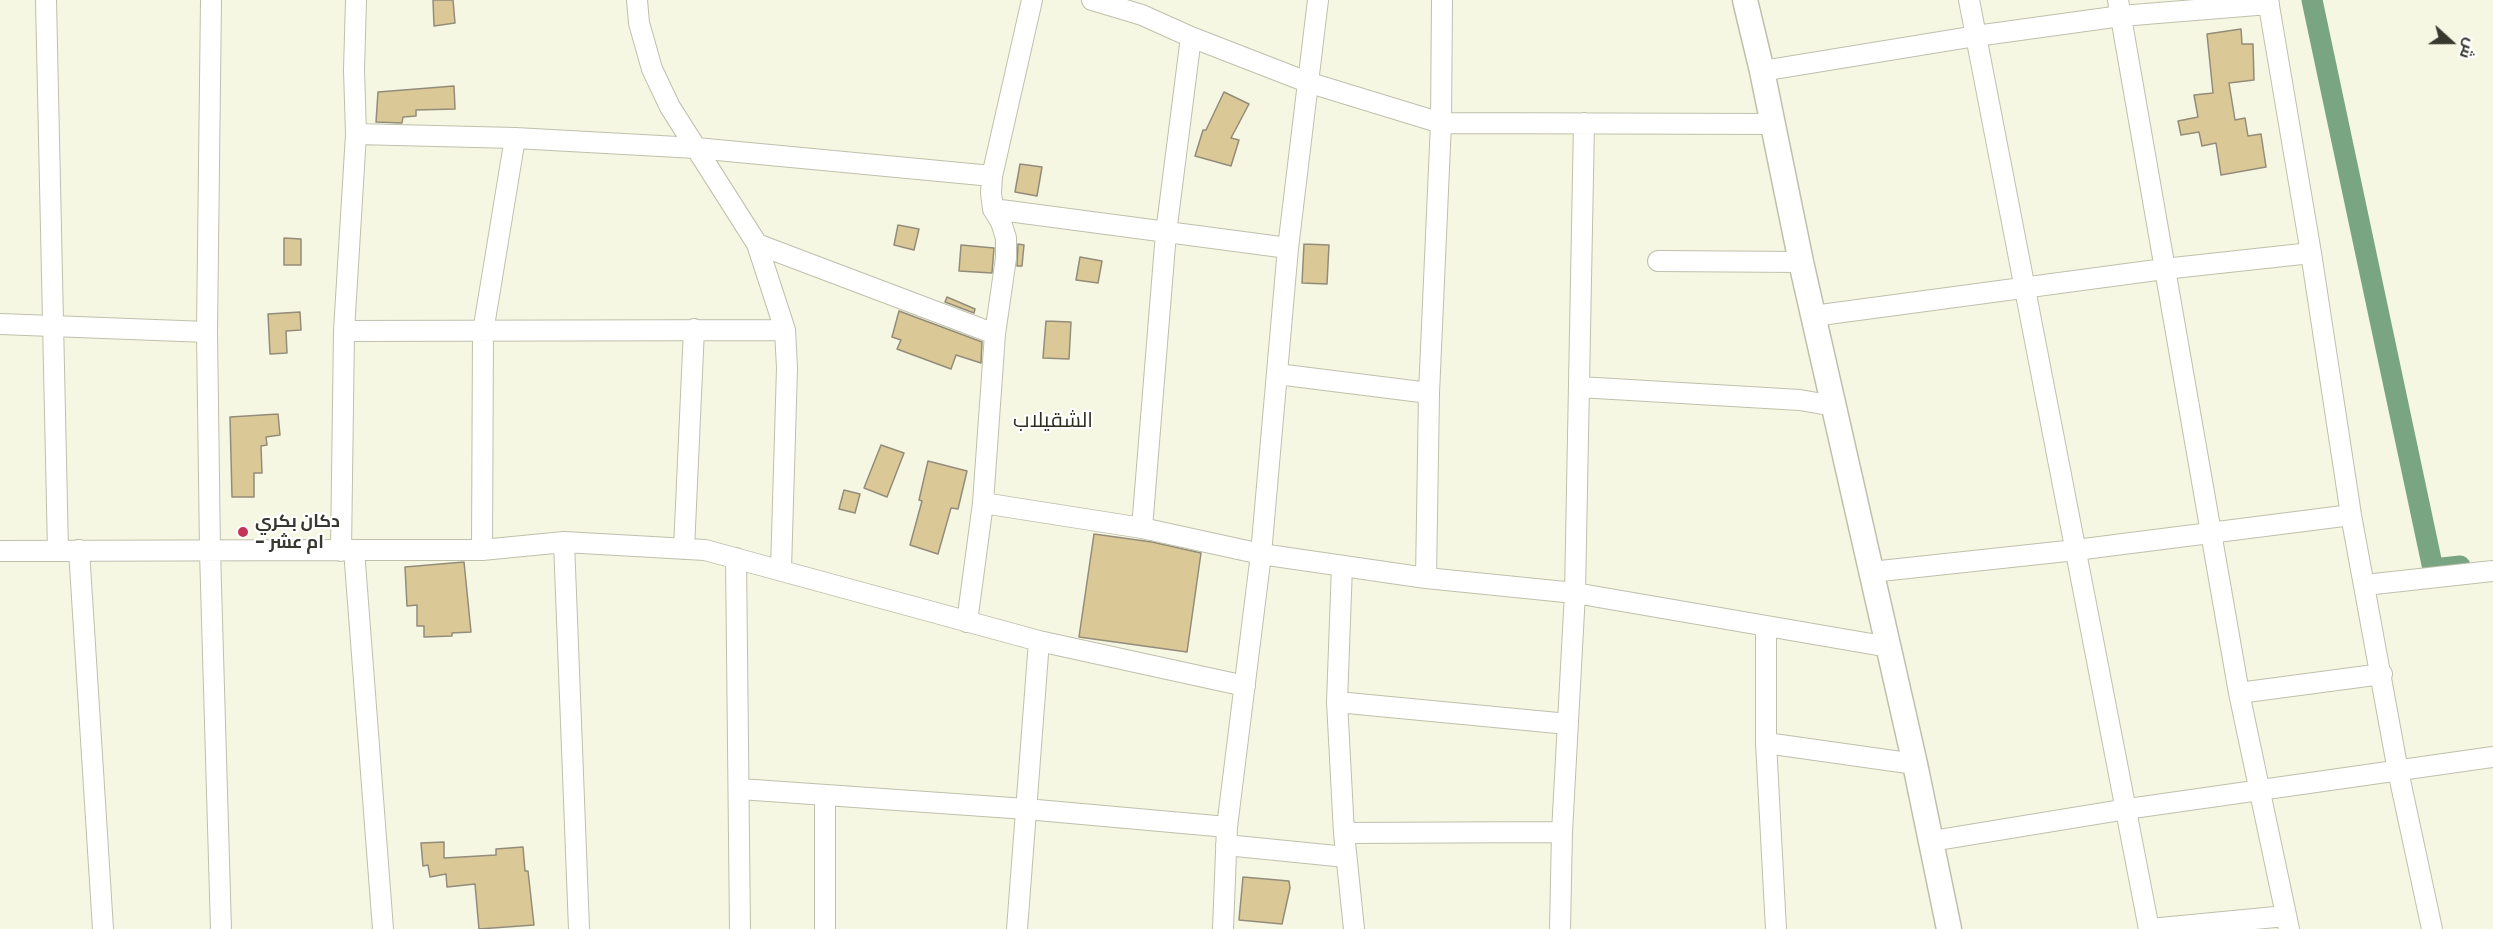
<!DOCTYPE html>
<meta charset="utf-8">
<style>
body{margin:0}
#map{position:relative;width:2493px;height:929px;overflow:hidden;background:#f5f7e2;font-family:Poppins,Cairo,sans-serif}
canvas{display:block}
.north{position:absolute;left:2421px;top:12px;width:60px;height:60px;-webkit-text-stroke:4px #fff;paint-order:stroke;rotate:111deg;font-size:16px;font-weight:700;line-height:24px;text-align:center;color:#373830}
.north::after{content:'';display:block;margin:auto;width:21px;height:27px;background:#373830;clip-path:polygon(50% 0,100% 100%,50% 72%,0 100%)}
</style>
<div id="map">
<canvas width="2493" height="929"></canvas>
<div class="north">ش</div>
</div>
<script>
const context = document.querySelector('canvas').getContext('2d');
context.lineJoin = 'round';
const toPath = rows => new Path2D(rows.map(r => 'M' + r).join(''));
function stroke(path, color, width, dash) { context.strokeStyle = color; context.lineWidth = width; context.lineCap = dash ? 'butt' : 'round'; context.setLineDash(dash || []); context.stroke(path); }
function fill(path, color) { context.fillStyle = color; context.fill(path, 'evenodd'); }
function write(font, color, halo, rows, align = 'center') {
  context.font = font + ' Poppins,Cairo,sans-serif'; context.lineWidth = 4.5; context.setLineDash([]); context.textBaseline = 'middle'; context.strokeStyle = halo; context.fillStyle = color; for (const [text, x, y, turn = 0] of rows) {
    context.save(); context.translate(x, y); context.rotate((+turn || 0) * Math.PI / 180); context.textAlign = isNaN(turn) ? turn : align; if (halo) context.strokeText(text, 0, 0); context.fillText(text, 0, 0); context.restore();
  }
}
stroke(toPath([
 [2312,0,2433,569,2460,566]
]), '#79a583', 21);
const building = toPath([
 [433,0,453,0,455,23,434,26,433,0],
 [2241,29,2242,44,2253,44,2254,80,2229,83,2235,120,2245,118,2248,136,2261,134,2266,167,2221,175,2216,143,2202,146,2199,132,2181,135,2178,121,2198,117,2194,95,2213,93,2207,34,2241,29],
 [454,86,455,109,416,110,416,116,403,117,402,123,376,122,378,92,454,86],
 [1224,92,1249,104,1231,138,1239,140,1231,166,1195,156,1203,130,1206,130,1224,92],
 [1020,164,1042,167,1037,196,1015,192,1020,164],
 [898,225,919,229,914,250,894,245,898,225],
 [284,238,301,239,301,265,284,265,284,238],
 [1018,244,1024,245,1022,266,1017,266,1018,244],
 [1304,244,1329,245,1327,284,1302,283,1304,244],
 [961,245,994,248,992,273,959,271,961,245],
 [1080,257,1102,261,1098,283,1076,280,1080,257],
 [947,297,975,309,974,313,945,302,947,297],
 [899,311,982,342,981,363,956,355,951,369,897,349,901,340,892,337,899,311],
 [300,312,301,330,286,331,287,353,270,354,268,314,300,312],
 [1046,321,1071,322,1069,359,1043,358,1046,321],
 [278,414,280,435,266,437,267,445,261,446,262,473,254,473,254,497,232,497,230,417,278,414],
 [881,445,904,453,887,497,864,488,881,445],
 [928,461,967,471,958,509,951,508,938,554,910,545,922,501,919,500,928,461],
 [844,490,860,494,855,513,839,509,844,490],
 [1094,534,1152,542,1201,553,1187,652,1079,637,1094,534],
 [464,562,471,632,452,633,452,636,424,637,424,626,417,626,417,605,407,606,405,567,464,562],
 [444,842,444,858,496,855,496,849,523,847,525,871,528,871,534,925,479,929,475,884,447,887,446,874,430,877,428,865,423,866,421,843,444,842],
 [1243,877,1289,881,1290,888,1282,924,1239,920,1243,877]
]);
fill(building, '#dac997');
stroke(building, '#938c7a', 1.5);
const minor = toPath([
 [46,0,58,551],
 [211,0,207,332,210,551,221,929],
 [637,0,639,23,652,69,670,107,757,244,785,330,787,368,781,569],
 [1092,0,1142,15,1191,37,1307,82,1441,123,1772,124],
 [1969,0,2149,929],
 [2118,0,2239,693,2289,929],
 [2268,0,2311,253,2351,515,2398,771,2432,929],
 [1762,71,1976,36,2121,16,2269,4],
 [356,134,515,138,696,148,992,176],
 [993,209,1288,248],
 [757,244,995,334],
 [1658,261,1801,262],
 [1813,316,2164,269,2311,253],
 [0,324,207,332],
 [344,331,785,330],
 [1277,374,1429,393],
 [1579,387,1800,400,1834,406],
 [983,503,1142,528,1261,554,1426,578,1575,593,1889,647],
 [1142,528,1166,233,1191,37],
 [564,542,579,929],
 [684,549,694,329],
 [79,550,103,929],
 [354,550,482,550,564,542,705,550,1039,641,1245,686],
 [482,550,483,332,515,138],
 [0,551,354,550,383,929],
 [341,551,344,331,356,134,354,70,356,0],
 [736,558,740,929],
 [1342,566,1337,702,1344,833,1354,929],
 [1871,572,2076,550,2351,515],
 [1426,578,1429,393,1441,123,1442,0],
 [2365,585,2493,571],
 [967,622,983,503,995,334,1006,258,1006,238,1001,222,993,209,991,193,992,176,1032,0],
 [1766,627,1766,743,1776,929],
 [2239,693,2382,674],
 [1337,702,1568,724],
 [1766,743,1915,764],
 [740,789,1026,809,1227,827],
 [825,797,825,929],
 [1344,833,1562,832],
 [1932,841,2127,809,2493,757],
 [1226,845,1346,857],
 [1017,929,1039,641],
 [1223,929,1227,827,1261,554,1288,248,1318,0],
 [1560,929,1562,832,1575,593,1584,123],
 [2150,929,2286,916]
]);
const tertiary = toPath([
 [1745,0,1762,71,1801,262,1915,764,1949,929]
]);
stroke(minor, '#bfc0ac', 22);
stroke(tertiary, '#bfc0ac', 27);
stroke(minor, '#fff', 20);
stroke(tertiary, '#fff', 24);
for (const [x, y, r, color] of [
 [243,532,6,"#c33458"]
]) { const dot = new Path2D(); dot.arc(x, y, r, 0, 2 * Math.PI); context.fillStyle = color; context.fill(dot); stroke(dot, '#fff', 2); }
write('bold 18px', '#373830', '#fff', [
 ["دكان بكري",255,522],
 ["- ام عشر",255,543]
], 'left');
write('21px', '#2d2e1d', '#fff', [
 ["الشقيلاب",1053,422]
]);
</script>
